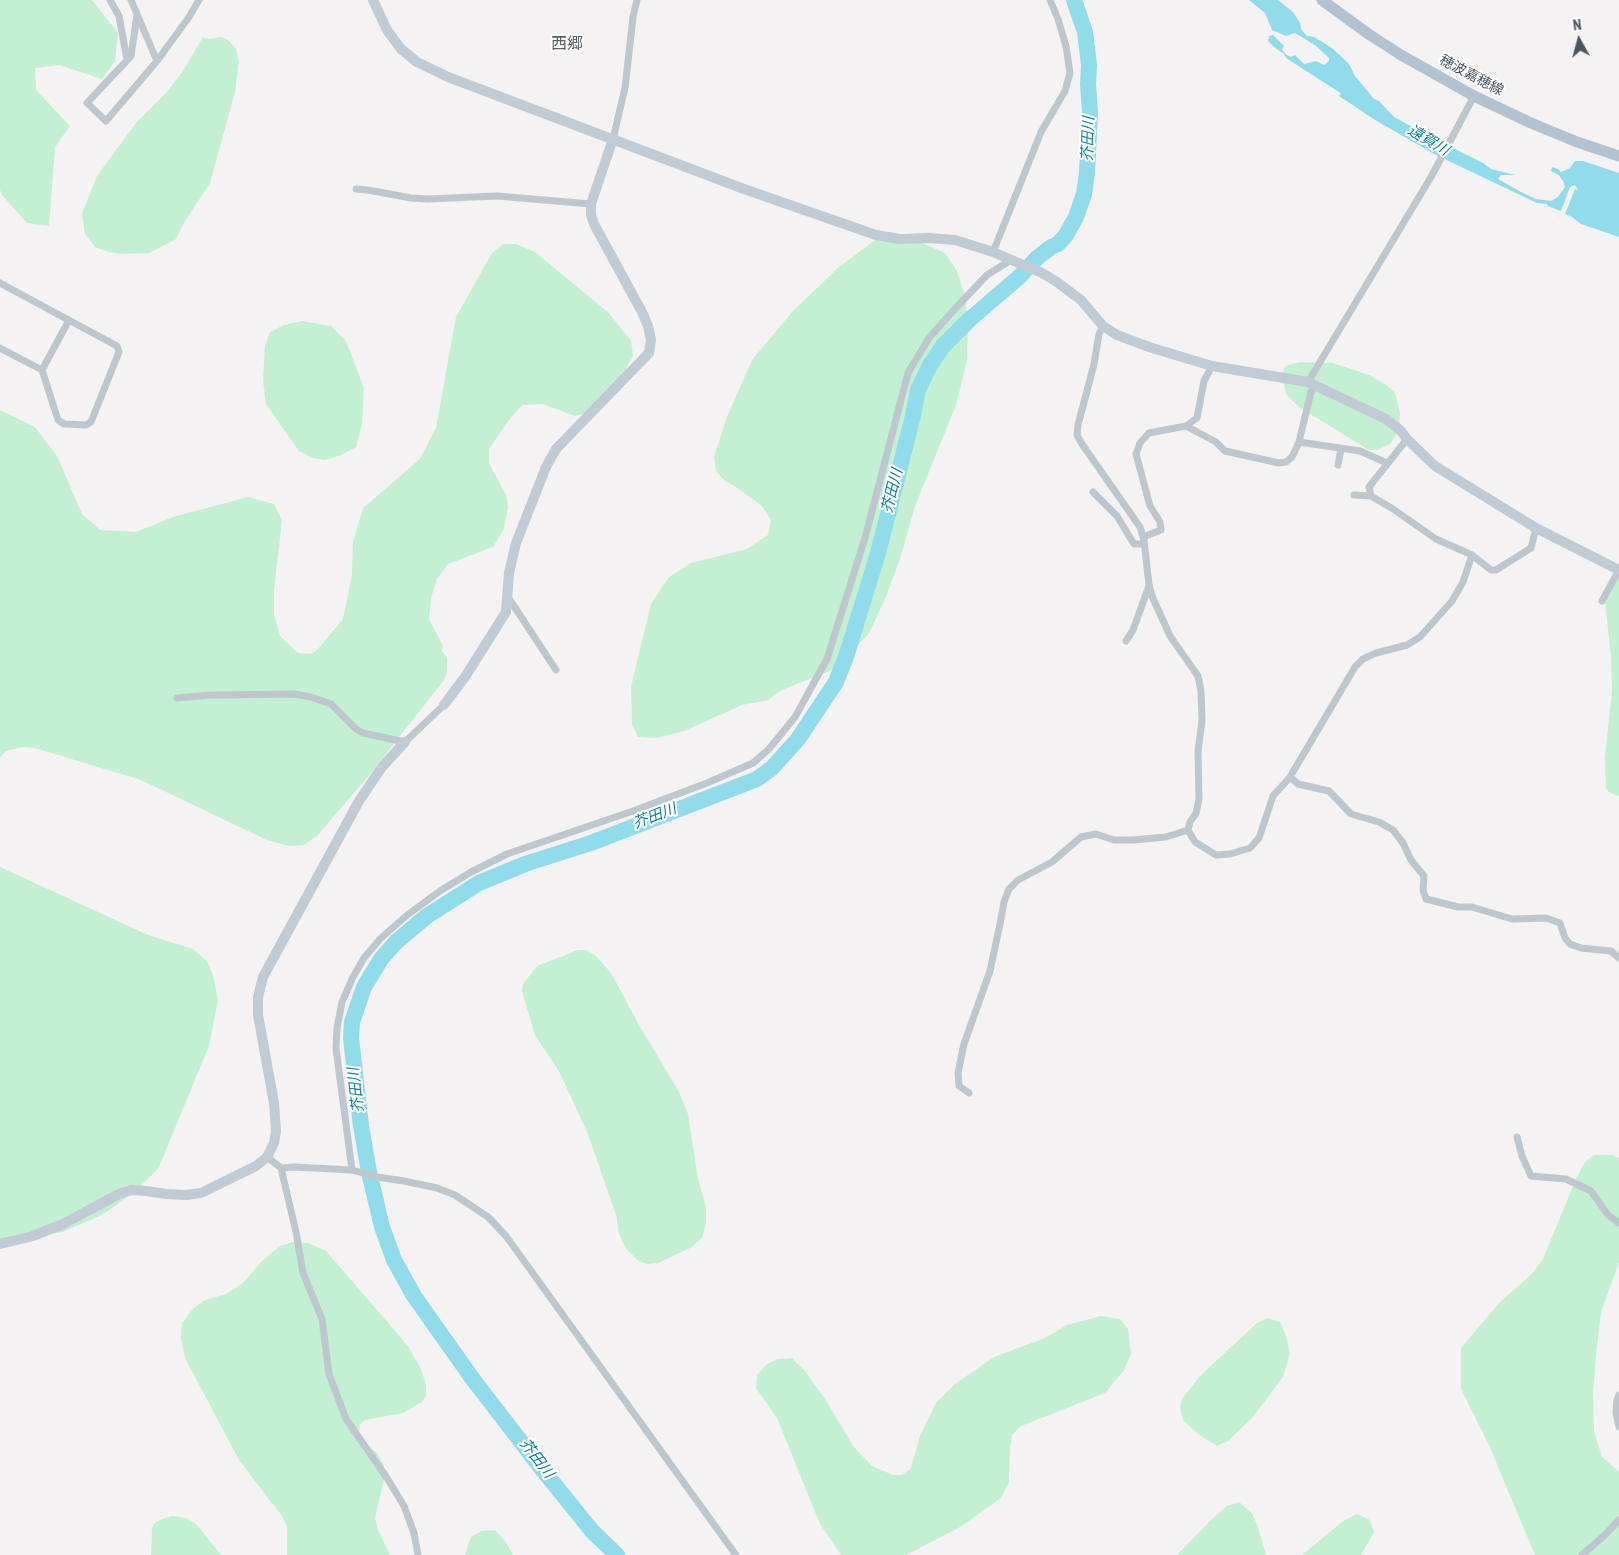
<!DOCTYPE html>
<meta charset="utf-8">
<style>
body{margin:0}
#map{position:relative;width:1619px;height:1555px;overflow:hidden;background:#f4f2f2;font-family:"Roboto Condensed",sans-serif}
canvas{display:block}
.north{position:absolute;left:1554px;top:15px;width:50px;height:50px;-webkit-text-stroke:4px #fff;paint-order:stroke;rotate:353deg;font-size:14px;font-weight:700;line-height:20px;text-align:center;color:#4a565f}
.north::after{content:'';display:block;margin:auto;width:18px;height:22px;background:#4a565f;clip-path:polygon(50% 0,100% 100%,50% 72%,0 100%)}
</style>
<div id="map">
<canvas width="1619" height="1555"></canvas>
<div class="north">N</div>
</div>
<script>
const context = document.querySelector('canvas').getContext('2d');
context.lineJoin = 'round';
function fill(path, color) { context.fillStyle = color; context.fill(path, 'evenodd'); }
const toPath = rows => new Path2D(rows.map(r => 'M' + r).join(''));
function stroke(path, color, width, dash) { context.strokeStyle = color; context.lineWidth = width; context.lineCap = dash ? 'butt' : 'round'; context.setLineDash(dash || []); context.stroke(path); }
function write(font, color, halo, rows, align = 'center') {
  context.font = font + ' "Roboto Condensed","Noto Sans JP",sans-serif'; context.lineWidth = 4; context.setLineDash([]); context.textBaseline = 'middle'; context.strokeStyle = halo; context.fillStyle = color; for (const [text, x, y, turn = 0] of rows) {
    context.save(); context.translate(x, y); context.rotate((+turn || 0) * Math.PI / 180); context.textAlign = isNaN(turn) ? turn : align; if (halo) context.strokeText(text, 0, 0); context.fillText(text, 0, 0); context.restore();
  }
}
fill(toPath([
 [0,0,92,0,118,33,115,61,102,79,59,65,35,68,36,90,70,126,55,147,49,226,27,223,2,195,0,190],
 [203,37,209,39,222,37,228,40,236,49,239,62,235,92,210,183,185,221,176,239,149,253,123,254,108,252,95,247,85,234,82,214,97,176,136,123,166,93,183,71],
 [883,234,906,236,945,253,957,271,965,296,968,322,967,361,956,405,915,506,901,556,885,599,869,633,837,668,782,690,768,700,742,705,684,731,656,738,638,737,632,724,631,687,651,604,669,577,691,563,747,549,768,535,771,520,762,506,736,487,725,481,716,471,714,457,727,417,752,360,793,311,839,267],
 [503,244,516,244,535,252,609,313,631,341,633,356,618,383,589,412,575,416,543,404,522,405,508,421,489,449,489,463,506,495,508,507,504,529,493,547,448,564,437,579,431,598,429,619,443,646,442,651,447,658,447,672,444,680,371,773,317,836,304,845,289,846,267,840,141,780,35,748,23,747,6,751,0,758,0,410,35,427,57,456,82,514,100,530,136,532,173,517,248,497,274,504,282,520,274,590,274,614,280,636,298,653,311,654,318,649,343,619,352,575,353,542,363,508,420,459,436,428,456,317,492,253],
 [302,321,331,326,346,341,364,388,362,424,356,447,341,455,325,460,313,458,299,451,266,404,263,380,265,346,270,332,284,325],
 [1300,362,1333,363,1369,375,1386,385,1395,393,1400,413,1399,430,1390,444,1377,450,1369,450,1299,407,1286,394,1282,376,1285,366],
 [1619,563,1619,796,1609,792,1606,788,1605,757,1612,691,1611,657,1604,591],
 [0,867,148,935,193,949,207,961,213,975,218,1000,209,1046,158,1169,132,1194,102,1215,62,1232,17,1241,0,1243],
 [578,950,586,950,596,956,611,973,639,1025,679,1092,688,1114,698,1179,706,1207,706,1223,702,1238,690,1248,658,1263,647,1264,639,1261,626,1249,618,1231,617,1218,588,1134,559,1071,535,1035,522,991,523,984,537,966],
 [1594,1155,1611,1155,1619,1158,1619,1262,1601,1312,1596,1355,1593,1395,1594,1431,1602,1457,1619,1472,1619,1555,1535,1555,1489,1445,1461,1389,1461,1348,1500,1302,1532,1274,1543,1259,1576,1179,1585,1162],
 [293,1242,308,1243,326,1251,408,1346,421,1369,426,1385,426,1396,422,1402,403,1413,365,1420,360,1424,359,1432,364,1442,377,1453,384,1466,384,1479,375,1518,378,1530,390,1555,287,1555,287,1526,282,1516,239,1460,185,1358,181,1338,182,1323,193,1309,205,1300,226,1294,243,1283,262,1261,280,1246],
 [1101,1316,1120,1319,1128,1329,1131,1354,1124,1370,1105,1393,1021,1426,1012,1435,1010,1447,1009,1482,1001,1498,960,1527,906,1555,841,1555,820,1524,777,1418,756,1388,757,1375,766,1365,777,1359,792,1358,805,1371,827,1402,853,1446,872,1466,893,1475,902,1475,911,1468,920,1436,936,1403,955,1384,994,1357,1045,1338,1067,1325],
 [1267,1318,1280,1322,1285,1333,1290,1353,1283,1377,1252,1418,1228,1441,1217,1446,1198,1434,1183,1420,1180,1407,1182,1399,1200,1376,1257,1323],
 [1239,1502,1252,1513,1258,1527,1266,1555,1177,1555,1210,1521,1227,1506],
 [1357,1514,1370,1520,1374,1532,1361,1555,1302,1555,1342,1522],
 [173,1516,186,1518,196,1524,221,1555,151,1555,152,1529,154,1524,162,1519],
 [495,1530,506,1542,513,1555,465,1555,471,1537,481,1531]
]), '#c3efd2');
fill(toPath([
 [1249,0,1278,0,1293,12,1300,23,1301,29,1307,36,1314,37,1332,48,1349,64,1355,76,1374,99,1379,101,1394,117,1429,136,1483,163,1491,169,1515,175,1501,175,1498,179,1521,192,1536,199,1551,201,1558,197,1565,187,1563,181,1559,175,1551,171,1552,167,1558,169,1561,172,1570,168,1575,161,1583,161,1619,173,1619,237,1581,224,1572,217,1565,214,1575,189,1578,190,1575,185,1570,187,1561,211,1548,206,1547,204,1537,203,1436,155,1375,120,1339,96,1341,94,1339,92,1286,58,1284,54,1274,47,1268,41,1269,36,1273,35,1284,46,1282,50,1287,55,1291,57,1295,55,1304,64,1316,61,1324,65,1329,61,1329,58,1316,46,1305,39,1295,33,1286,36,1272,30,1265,13]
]), '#91dceb');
stroke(toPath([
 [617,1555,592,1531,538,1464,472,1378,414,1296,394,1260,382,1227,369,1172,361,1126,351,1038,352,1022,364,987,381,959,396,942,427,916,479,883,525,864,591,843,757,779,772,768,798,739,836,682,846,657,878,553,912,420,918,390,930,365,943,346,969,320,1018,278,1037,258,1051,247,1058,244,1066,235,1076,217,1084,194,1087,173,1090,112,1088,84,1089,65,1085,32,1074,0]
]), '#91dceb', 16);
stroke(toPath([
 [110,0,119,16,127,60],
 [131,0,157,61,189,17,199,0],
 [137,15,131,56,87,103,106,121,157,61],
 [613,139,625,88,633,17,637,0],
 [356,189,368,190,411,198,428,199,497,196,591,204],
 [993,252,1041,132,1065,91,1070,73,1066,46,1058,19,1050,0],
 [0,283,117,346,119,352,91,422,86,425,64,424,58,420,42,370,0,348],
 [1103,326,1099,334,1094,364,1078,425,1077,435,1082,444,1140,527,1144,540,1149,585,1152,596,1170,636,1198,676,1201,691,1202,721,1198,751,1199,799,1196,813,1190,822,1188,830,1195,842,1216,855,1230,854,1250,848,1259,838,1273,796,1290,777,1355,667,1363,659,1376,653,1407,645,1420,637,1452,601,1463,582,1472,555],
 [42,370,69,320],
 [1308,382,1431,177,1474,96],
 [1186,426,1216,442,1225,451,1279,463,1286,462,1292,457,1299,442,1360,451,1387,463],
 [1407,439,1369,487,1371,496,1393,509,1436,539,1472,555,1491,570,1496,570,1531,548,1536,528],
 [1299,442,1311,392,1314,385],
 [1338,465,1341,449],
 [1093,492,1117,516,1134,544,1144,544],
 [1354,495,1371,496],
 [1143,537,1161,530,1160,522,1150,506,1136,454,1140,443,1149,433,1186,426,1197,418,1204,381,1212,366],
 [508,597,556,670],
 [1602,601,1619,570],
 [1126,641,1133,630,1149,586],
 [177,698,211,695,294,694,311,697,331,704,356,729,363,733,405,742,444,705],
 [1290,777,1298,784,1329,791,1351,814,1379,822,1393,830,1403,843,1411,860,1424,876,1423,890,1426,899,1458,907,1472,907,1512,919,1546,918,1560,923,1565,938,1570,944,1581,948,1611,951,1619,958],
 [969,1093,959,1086,958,1073,964,1044,990,971,1000,924,1004,902,1009,889,1018,880,1052,862,1081,837,1096,834,1114,840,1133,840,1166,837,1188,830],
 [1517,1137,1522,1156,1531,1176,1566,1179,1591,1191,1608,1215,1619,1223],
 [267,1157,281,1168,296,1232,303,1273,322,1319,329,1374,346,1419,387,1478,404,1506,414,1533,418,1555],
 [281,1168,294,1167,352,1170,377,1177,404,1181,437,1188,455,1195,488,1217,506,1236,736,1555],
 [352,1170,336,1048,337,1028,342,1002,353,977,364,958,380,939,406,916,440,891,471,872,507,854,633,811,707,783,753,763,769,749,795,717,827,659,865,538,908,373,929,338,952,312,987,275,1011,260],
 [1619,1395,1617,1400,1616,1413,1619,1427],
 [1582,1555,1605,1535,1619,1520]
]), '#bec7ce', 7);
stroke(toPath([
 [373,0,387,30,401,49,417,62,448,77,744,189,876,235,900,239,929,238,955,240,993,252,1042,273,1057,282,1081,300,1103,326,1117,335,1149,347,1212,366,1308,382,1386,419,1400,430,1407,439,1435,466,1536,528,1619,570],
 [444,705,465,677,506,612,509,573,516,543,546,467,556,449,649,353,651,340,648,326,642,312,594,224,591,215,591,204,613,139],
 [0,1244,33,1236,63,1224,119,1194,131,1190,146,1191,166,1194,186,1195,201,1193,256,1166,267,1157,274,1143,276,1131,274,1103,258,1015,258,997,263,977,359,801,382,767,405,742]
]), '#c0cbd5', 10);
stroke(toPath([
 [1322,0,1367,33,1401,55,1474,96,1531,123,1577,142,1619,156]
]), '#b2c2d0', 11);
write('14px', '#4a565f', '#fff', [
 ["穂波嘉穂線",1471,76,28]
]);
write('italic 15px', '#0f7f96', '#fff', [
 ["芥田川",1089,139,-88],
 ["遠賀川",1428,141,31],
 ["芥田川",893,491,-76],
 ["芥田川",655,817,-21],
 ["芥田川",357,1090,-97],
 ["芥田川",536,1459,52]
]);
write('16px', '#5e6267', '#fff', [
 ["西郷",567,45]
]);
</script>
